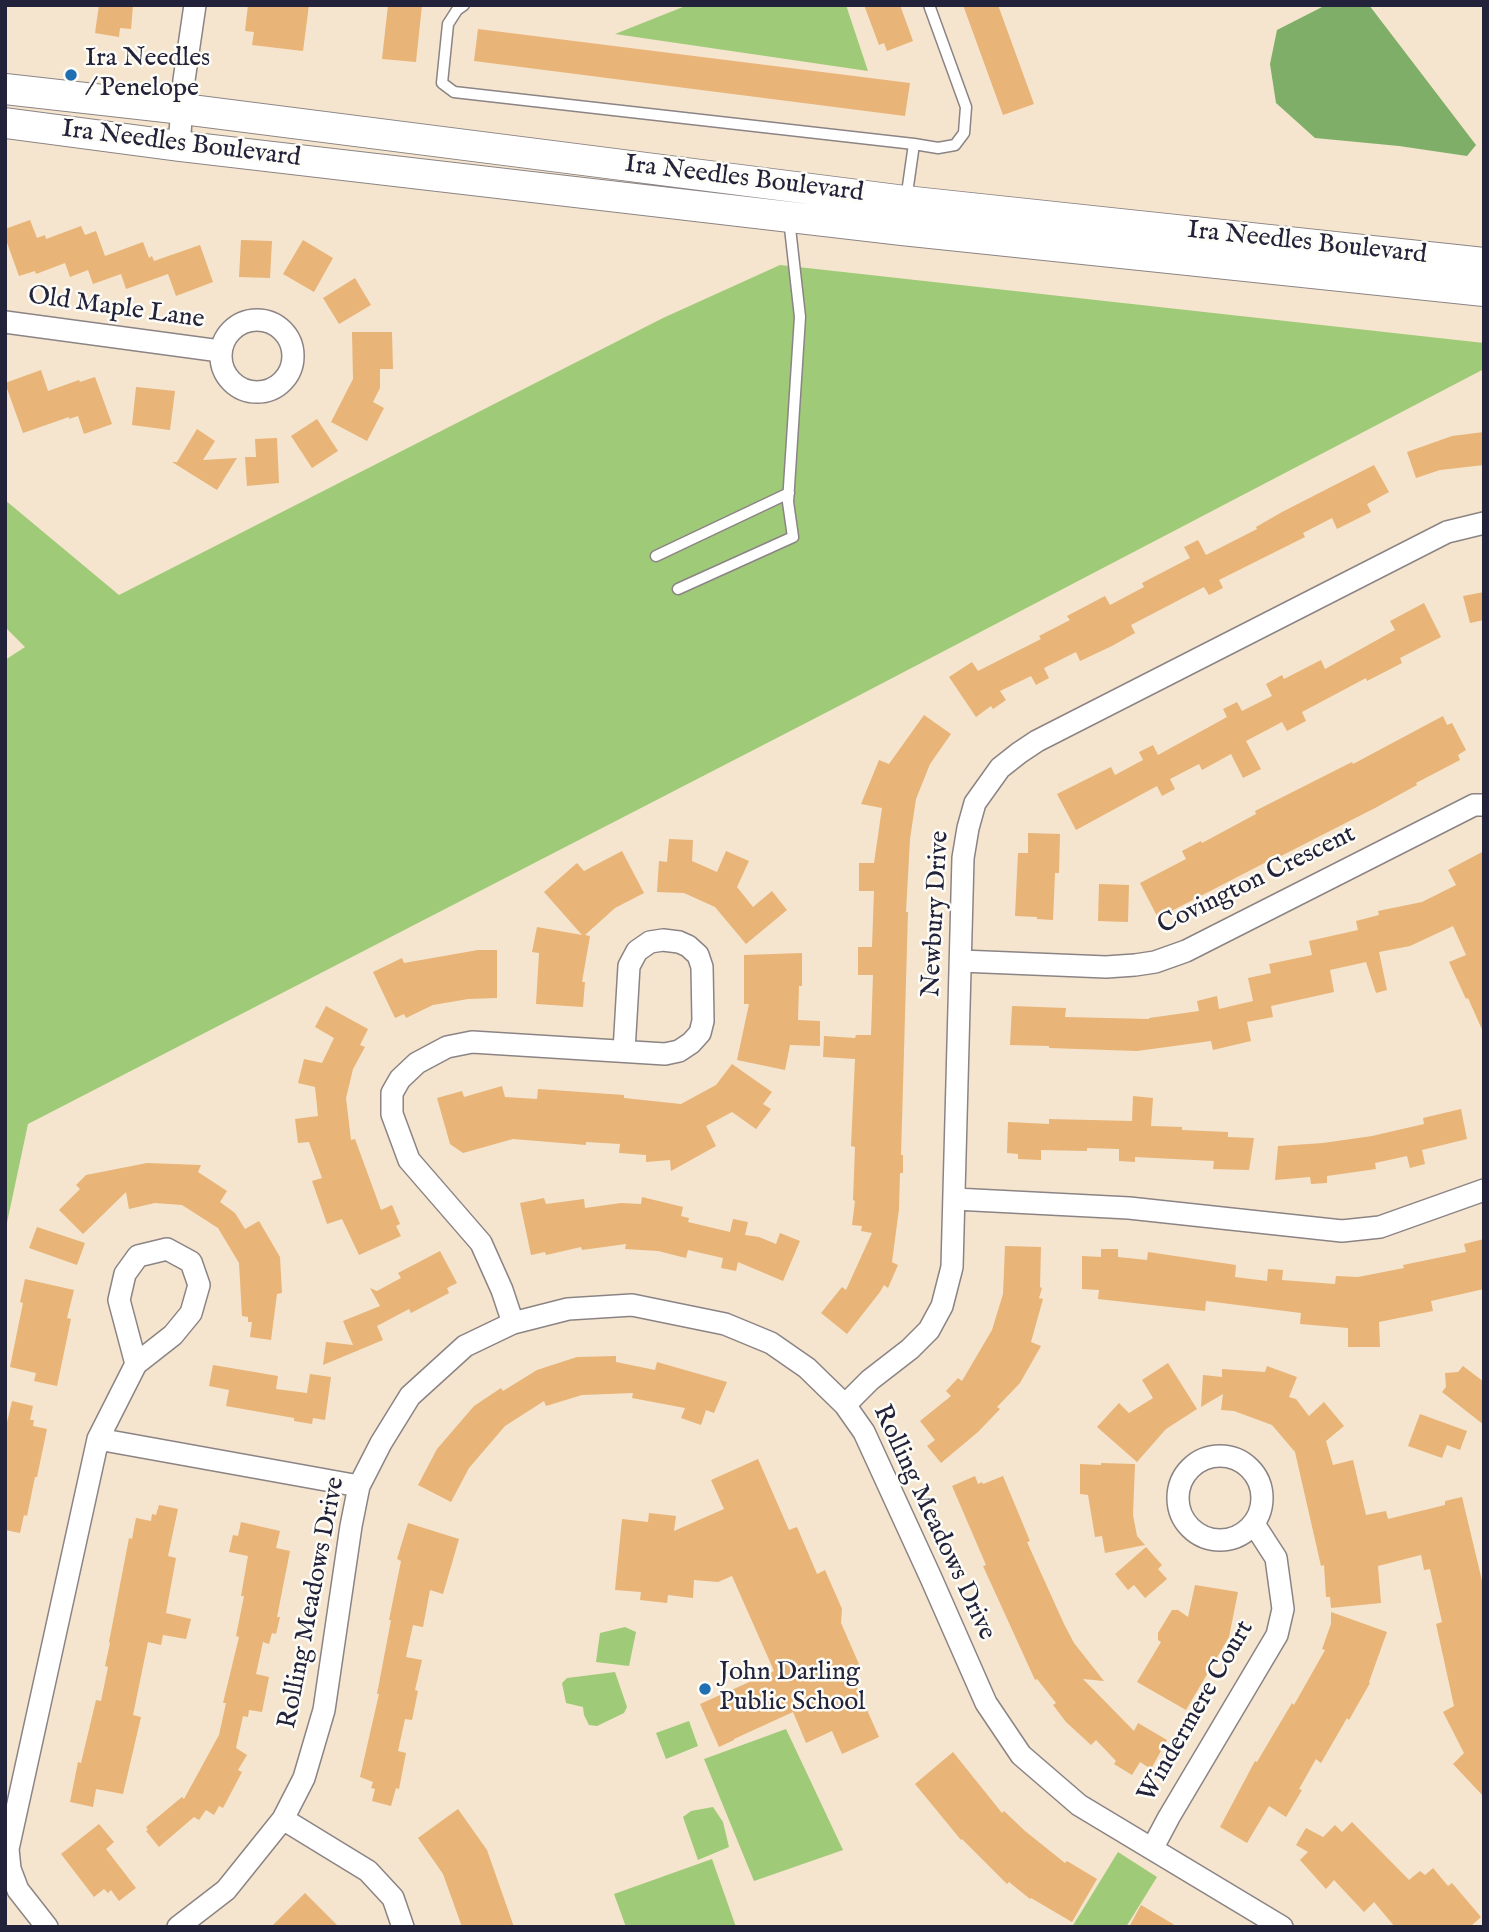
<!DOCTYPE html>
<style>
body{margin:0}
#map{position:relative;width:1489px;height:1932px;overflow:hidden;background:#f5e5ce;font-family:"IM FELL English",serif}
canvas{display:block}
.frame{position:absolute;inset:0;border:7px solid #22223b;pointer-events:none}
</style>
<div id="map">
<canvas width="1489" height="1932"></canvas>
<div class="frame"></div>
</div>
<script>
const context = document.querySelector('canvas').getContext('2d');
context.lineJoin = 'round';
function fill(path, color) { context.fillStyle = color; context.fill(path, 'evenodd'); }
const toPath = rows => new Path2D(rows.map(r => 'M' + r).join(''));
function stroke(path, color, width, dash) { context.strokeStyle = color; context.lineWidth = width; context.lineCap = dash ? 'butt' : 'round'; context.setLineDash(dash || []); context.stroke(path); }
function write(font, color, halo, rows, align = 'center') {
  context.font = font + ' "IM FELL English",serif'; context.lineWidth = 5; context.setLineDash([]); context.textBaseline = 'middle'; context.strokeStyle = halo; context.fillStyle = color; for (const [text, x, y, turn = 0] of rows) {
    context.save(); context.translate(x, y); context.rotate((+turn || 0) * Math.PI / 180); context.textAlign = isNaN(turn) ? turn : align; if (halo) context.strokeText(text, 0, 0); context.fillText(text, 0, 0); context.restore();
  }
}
fill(toPath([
 [688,5,846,5,868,71,615,34],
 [780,265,1484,343,1484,369,833,709,28,1124,5,1232,5,660,25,647,5,627,5,500,119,595,663,318],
 [625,1627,636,1632,629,1666,596,1662,600,1633],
 [615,1672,627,1707,624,1713,597,1726,589,1725,584,1715,583,1707,566,1703,562,1683,567,1678],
 [689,1721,698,1746,666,1759,656,1733],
 [786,1729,843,1850,754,1881,704,1759],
 [713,1807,723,1822,729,1847,698,1860,683,1817,691,1811],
 [1118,1852,1157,1877,1126,1927,1072,1927],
 [712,1859,736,1927,626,1927,614,1894]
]), '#9fca77');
fill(toPath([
 [1326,5,1369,5,1476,145,1467,156,1399,146,1315,138,1276,103,1270,64,1277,30]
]), '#7fae68');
fill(toPath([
 [99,5,133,5,131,29,120,28,119,37,95,33],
 [248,5,309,5,303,51,252,45,254,32,245,31],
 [388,5,422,5,416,62,382,59],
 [864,5,900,5,913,41,887,51,884,43,879,45],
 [963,5,998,5,1034,104,1003,115],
 [478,29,910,83,905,116,474,61],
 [30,220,37,238,45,235,46,239,81,226,85,235,96,231,105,256,143,242,149,258,152,256,154,261,200,245,213,282,176,296,168,274,126,289,121,274,93,284,88,270,70,277,65,263,36,274,35,271,19,276,5,237,5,229],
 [241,240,272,241,270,278,239,277],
 [303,240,333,258,314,292,283,274],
 [355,278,371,305,339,324,323,298],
 [352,332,392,332,393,369,380,369,380,388,373,402,384,408,367,441,331,422,353,379],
 [41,370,48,391,79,380,80,382,95,377,112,424,84,434,78,416,69,419,69,417,23,433,5,383],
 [136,387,175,391,170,430,132,425],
 [317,419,338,451,312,468,291,436],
 [197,429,215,441,203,460,237,458,217,490,172,462,177,462],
 [1484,432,1484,465,1440,470,1416,478,1407,452,1452,436],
 [277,438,279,483,247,486,245,457,256,457,255,439],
 [1374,465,1389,492,1367,504,1371,512,1337,529,1332,518,1303,533,1305,537,1219,580,1223,588,1209,595,1204,587,1131,625,1135,633,1112,646,1080,661,1076,652,1044,668,1049,678,1036,685,1031,676,1000,691,1006,700,993,709,991,706,976,717,949,677,972,662,978,671,1041,639,1039,636,1070,620,1067,616,1105,596,1110,605,1144,587,1142,583,1190,558,1184,547,1198,540,1206,555,1257,529,1256,527,1282,512],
 [1484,592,1484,620,1470,623,1463,596],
 [1424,603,1441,637,1400,658,1402,663,1367,681,1366,678,1302,712,1306,721,1287,731,1282,722,1246,741,1261,769,1243,778,1231,754,1202,770,1199,764,1170,779,1175,789,1162,796,1157,786,1076,830,1057,794,1111,767,1115,775,1143,760,1139,752,1153,745,1158,755,1227,717,1223,709,1237,702,1242,711,1272,696,1266,684,1282,675,1284,679,1321,660,1325,669,1395,630,1390,621],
 [924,715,951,734,930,764,916,799,910,839,906,912,908,912,901,1155,903,1155,903,1173,900,1173,899,1209,892,1262,898,1265,888,1288,884,1285,880,1292,847,1334,821,1313,842,1287,846,1290,872,1233,861,1231,862,1226,852,1225,855,1201,853,1200,855,1147,851,1146,855,1059,823,1057,824,1036,855,1038,856,1035,871,1035,873,975,858,975,858,947,872,947,874,891,859,891,859,863,874,863,882,808,861,804,879,760,889,764],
 [1443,716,1447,725,1452,723,1466,750,1458,755,1460,760,1416,783,1417,785,1375,808,1279,857,1278,856,1158,918,1140,883,1186,859,1182,851,1201,841,1202,843,1256,814,1255,811,1352,762,1353,764],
 [1028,833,1060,834,1059,873,1055,873,1053,920,1037,919,1037,917,1015,916,1018,853,1028,853],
 [669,839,693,840,692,861,717,872,726,851,749,861,737,887,753,907,772,891,787,910,746,944,715,907,684,893,657,892,659,861,667,862],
 [622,851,644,893,615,908,585,935,590,936,582,982,585,982,583,1007,536,1004,539,953,532,952,537,927,582,935,544,892,577,863,584,871],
 [1484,851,1484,1034,1468,998,1466,999,1449,962,1466,955,1453,926,1410,946,1379,952,1387,990,1376,993,1366,962,1330,970,1334,992,1271,1006,1273,1017,1247,1022,1251,1041,1213,1050,1211,1041,1137,1051,1049,1048,1049,1046,1010,1045,1012,1006,1066,1008,1065,1017,1149,1019,1149,1018,1199,1011,1197,1001,1217,996,1219,1009,1253,1001,1248,978,1271,973,1269,964,1312,955,1309,941,1358,930,1356,921,1379,915,1378,911,1422,902,1456,885,1448,870],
 [1099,884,1129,885,1128,922,1098,921],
 [478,950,497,950,497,998,468,999,433,1005,406,1018,404,1014,395,1018,373,972,402,958,404,963],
 [802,953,802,986,799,986,798,1020,820,1021,820,1046,790,1045,785,1070,737,1060,749,1004,744,1004,744,955],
 [326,1006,368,1029,360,1045,365,1047,353,1069,346,1098,351,1140,355,1139,381,1210,392,1205,400,1224,396,1226,401,1236,359,1255,342,1219,327,1224,312,1181,322,1178,309,1142,298,1143,295,1119,318,1116,315,1087,298,1083,304,1059,322,1063,334,1038,315,1027],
 [732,1064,772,1092,763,1104,771,1109,756,1129,732,1112,706,1126,716,1146,671,1171,670,1160,646,1162,646,1155,619,1153,620,1144,586,1142,586,1145,513,1139,463,1153,450,1144,437,1098,462,1091,464,1097,502,1086,505,1097,537,1099,538,1089,624,1095,624,1098,681,1104,716,1085],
 [1133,1096,1153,1098,1151,1126,1182,1127,1182,1130,1228,1132,1228,1137,1254,1138,1249,1170,1213,1169,1214,1161,1135,1157,1135,1162,1119,1161,1119,1149,1087,1148,1087,1151,1041,1150,1041,1160,1018,1159,1018,1154,1007,1153,1008,1122,1049,1124,1049,1119,1132,1121],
 [1461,1109,1467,1139,1422,1150,1425,1164,1410,1168,1407,1156,1375,1163,1376,1169,1327,1176,1327,1183,1311,1184,1310,1177,1275,1180,1278,1146,1323,1143,1372,1136,1424,1124,1423,1118],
 [147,1163,201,1165,198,1172,227,1191,220,1202,235,1213,245,1229,259,1221,280,1257,282,1293,277,1294,271,1340,250,1337,252,1322,248,1322,248,1317,242,1316,239,1263,218,1228,182,1205,155,1203,129,1209,126,1192,83,1234,59,1210,80,1189,76,1185,86,1175],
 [642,1197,683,1207,681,1216,689,1218,688,1222,730,1232,733,1219,748,1222,745,1235,759,1237,776,1244,780,1233,800,1241,783,1281,738,1262,736,1271,721,1268,723,1258,688,1250,686,1258,658,1251,625,1249,626,1244,582,1250,581,1247,546,1255,545,1252,531,1255,520,1203,544,1198,546,1204,584,1199,585,1208,621,1203,641,1204],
 [37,1227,85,1243,77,1265,29,1248],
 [1484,1239,1484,1289,1431,1301,1433,1311,1379,1322,1380,1347,1348,1347,1348,1328,1300,1324,1301,1313,1206,1301,1205,1311,1098,1299,1099,1290,1082,1289,1082,1256,1101,1257,1101,1249,1118,1249,1118,1257,1147,1260,1148,1252,1236,1265,1235,1277,1267,1281,1268,1269,1283,1270,1282,1280,1335,1284,1336,1276,1358,1277,1404,1268,1403,1265,1466,1252,1464,1244],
 [1005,1246,1041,1247,1040,1287,1042,1288,1039,1298,1043,1299,1031,1342,1041,1346,1020,1383,997,1407,1000,1409,978,1432,941,1463,927,1446,935,1440,920,1421,951,1396,946,1391,958,1378,962,1381,992,1330,1003,1294],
 [440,1251,457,1283,447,1288,449,1293,411,1313,409,1309,377,1326,383,1340,323,1365,326,1342,353,1345,343,1321,380,1306,370,1288,377,1291,401,1278,398,1273],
 [25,1279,74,1290,67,1318,71,1319,57,1386,34,1381,36,1373,10,1367,23,1303,20,1302],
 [616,1356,616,1362,655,1370,657,1362,727,1382,714,1413,706,1410,701,1425,681,1418,685,1408,632,1398,633,1393,582,1395,546,1406,544,1401,505,1426,469,1468,451,1502,418,1485,437,1449,474,1406,501,1388,503,1391,537,1370,577,1357],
 [1168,1363,1197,1409,1166,1429,1137,1462,1097,1427,1119,1403,1129,1413,1153,1398,1142,1380],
 [213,1365,278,1376,276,1389,307,1393,310,1374,331,1377,325,1420,313,1418,312,1424,294,1421,294,1418,226,1406,229,1390,209,1386],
 [1267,1366,1297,1377,1289,1397,1296,1399,1309,1416,1324,1402,1344,1426,1326,1441,1333,1465,1353,1460,1366,1515,1386,1511,1388,1519,1445,1505,1445,1501,1462,1497,1484,1589,1484,1797,1453,1764,1464,1753,1443,1712,1454,1706,1436,1624,1442,1622,1430,1569,1424,1570,1421,1555,1378,1566,1381,1603,1331,1608,1330,1597,1326,1597,1324,1565,1321,1566,1295,1452,1272,1425,1234,1411,1221,1410,1223,1394,1201,1407,1203,1375,1222,1377,1222,1369,1265,1372],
 [1463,1366,1484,1382,1484,1425,1442,1392,1446,1387,1445,1373,1458,1372],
 [12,1401,33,1406,30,1420,34,1420,33,1426,47,1429,37,1477,35,1477,27,1516,24,1515,20,1533,5,1530,5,1431],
 [1420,1414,1467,1431,1460,1450,1447,1445,1442,1458,1408,1446],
 [758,1459,789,1530,797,1527,817,1574,825,1570,842,1609,841,1623,862,1671,852,1676,879,1737,842,1754,832,1731,806,1743,793,1712,734,1739,734,1740,719,1747,700,1704,774,1671,732,1576,718,1582,694,1580,693,1598,668,1595,667,1603,640,1600,641,1592,615,1590,622,1519,648,1522,649,1513,676,1516,674,1531,724,1509,711,1480],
 [1101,1463,1135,1464,1133,1515,1137,1536,1145,1545,1105,1553,1102,1536,1095,1537,1088,1495,1080,1494,1080,1464,1101,1465],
 [975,1476,978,1484,982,1482,983,1484,1003,1476,1030,1541,1027,1542,1064,1624,1074,1643,1104,1681,1083,1679,1134,1731,1138,1723,1167,1740,1151,1769,1140,1762,1132,1775,1114,1764,1116,1761,1096,1740,1091,1745,1066,1722,1053,1705,1056,1703,1037,1679,1035,1680,983,1566,986,1565,952,1486],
 [159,1505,178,1509,168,1556,176,1558,166,1613,191,1619,186,1639,163,1635,161,1645,148,1642,133,1715,141,1717,123,1794,96,1789,93,1807,70,1802,78,1762,81,1763,96,1700,101,1701,108,1667,105,1666,110,1643,109,1642,129,1538,132,1539,136,1518,151,1521,152,1514,156,1515],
 [241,1522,280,1531,276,1548,290,1551,277,1617,280,1617,276,1634,272,1633,269,1644,263,1642,256,1674,269,1677,262,1712,249,1710,248,1717,243,1716,236,1748,247,1755,238,1770,242,1772,223,1808,219,1806,214,1815,206,1810,199,1820,194,1817,159,1847,146,1831,148,1830,146,1827,182,1797,184,1799,219,1735,226,1703,223,1703,239,1637,236,1636,244,1596,241,1596,248,1556,229,1552,233,1535,238,1536],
 [408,1523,459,1539,443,1594,430,1590,423,1627,413,1625,406,1657,422,1660,415,1690,418,1691,412,1720,405,1719,398,1751,406,1753,399,1789,396,1788,391,1806,372,1801,375,1789,371,1788,373,1782,360,1777,379,1694,377,1694,391,1620,389,1620,401,1561,397,1559],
 [1146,1547,1162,1565,1158,1569,1167,1579,1145,1598,1134,1585,1128,1590,1115,1574],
 [1195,1585,1238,1592,1229,1637,1186,1710,1137,1682,1161,1642,1158,1640,1158,1633,1172,1610,1178,1610,1188,1617],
 [1331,1612,1387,1632,1369,1682,1370,1683,1349,1720,1347,1718,1321,1763,1316,1759,1299,1789,1302,1790,1286,1817,1269,1806,1247,1843,1220,1827,1255,1761,1257,1762,1267,1745,1292,1703,1294,1705,1325,1650,1322,1649,1331,1624],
 [953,1752,1002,1813,1004,1811,1025,1831,1065,1863,1067,1861,1097,1879,1072,1922,1031,1898,1030,1899,1009,1882,1007,1884,962,1839,961,1840,915,1784],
 [458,1809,487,1850,514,1927,462,1927,443,1874,418,1838],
 [1352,1822,1409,1880,1420,1871,1425,1875,1433,1868,1448,1886,1452,1883,1481,1917,1470,1927,1395,1927,1374,1902,1364,1912,1334,1880,1326,1889,1300,1860,1308,1852,1296,1845,1306,1828,1323,1837,1335,1825,1342,1832],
 [99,1824,114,1842,106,1849,136,1888,119,1901,111,1890,108,1893,104,1889,94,1897,61,1854],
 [305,1893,339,1927,271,1927],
 [1141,1905,1178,1927,1129,1927]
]), '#e8b477');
const lane = toPath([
 [464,5,457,10,448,24,442,83,454,92,914,144,938,148,955,145,964,133,966,107,929,5],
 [906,200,914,144],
 [656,556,789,493],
 [678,589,793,537,788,502,800,317,789,219]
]);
const street = toPath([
 [179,146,184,80,195,5],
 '221 356a36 36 0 1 1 72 0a36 36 0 1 1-72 0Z',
 [5,322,220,351],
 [961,961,1106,967,1135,965,1155,962,1186,951,1474,805,1484,805],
 [955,1199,1129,1208,1342,1231,1380,1227,1484,1190],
 [513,1323,502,1290,481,1243,409,1160,392,1114,392,1093,400,1079,417,1063,447,1047,472,1042,665,1054,679,1051,691,1043,700,1033,703,1021,702,967,698,955,688,946,679,942,663,940,650,942,637,951,629,966,624,1051],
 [845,1405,870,1380,910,1349,929,1330,942,1306,952,1267,963,858,968,828,975,803,1000,768,1019,753,1037,741,1447,532,1484,523],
 [98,1439,359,1486],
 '1178 1498a42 42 0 1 1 84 0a42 42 0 1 1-84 0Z',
 [283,1819,368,1871,393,1898,403,1927],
 [1152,1849,1169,1817,1277,1635,1283,1609,1276,1558,1254,1524],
 [47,1927,18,1890,10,1869,8,1849,98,1439,136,1364,173,1335,191,1313,199,1285,191,1262,167,1249,138,1256,125,1274,119,1300,136,1364],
 [178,1927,226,1890,283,1819,304,1778,324,1710,351,1526,359,1486,381,1443,410,1396,465,1346,513,1323,568,1309,632,1305,725,1324,771,1343,807,1368,845,1405,864,1432,931,1578,986,1703,1021,1755,1079,1805,1282,1927]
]);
const secondary = toPath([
 [5,89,183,109,905,201,1484,263],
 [5,123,179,146,902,230,1484,291]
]);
stroke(lane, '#8c8484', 13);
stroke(street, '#8c8484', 24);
stroke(secondary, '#8c8484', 32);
stroke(lane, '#fff', 10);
stroke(street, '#fff', 21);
stroke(secondary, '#fff', 30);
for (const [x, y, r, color] of [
 [71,75,7,"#1f6fb2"],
 [705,1689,7,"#1f6fb2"]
]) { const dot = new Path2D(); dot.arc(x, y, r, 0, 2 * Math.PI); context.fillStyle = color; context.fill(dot); stroke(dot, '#fdfcf7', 2.5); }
write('26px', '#22223b', '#fdfcf7', [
 ["Ira Needles",85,60],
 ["/ Penelope",85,90],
 ["John Darling",719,1674],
 ["Public School",719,1704]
], 'left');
write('26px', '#22223b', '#fdfcf7', [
 ["Ira Needles Boulevard",181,145,7],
 ["Ira Needles Boulevard",744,180,7],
 ["Ira Needles Boulevard",1307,244,6],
 ["Old Maple Lane",116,309,8],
 ["Covington Crescent",1257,881,-26],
 ["Newbury Drive",937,914,-87],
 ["Rolling Meadows Drive",933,1523,65],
 ["Rolling Meadows Drive",313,1603,-79],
 ["Windermere Court",1197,1712,-60]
]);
</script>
